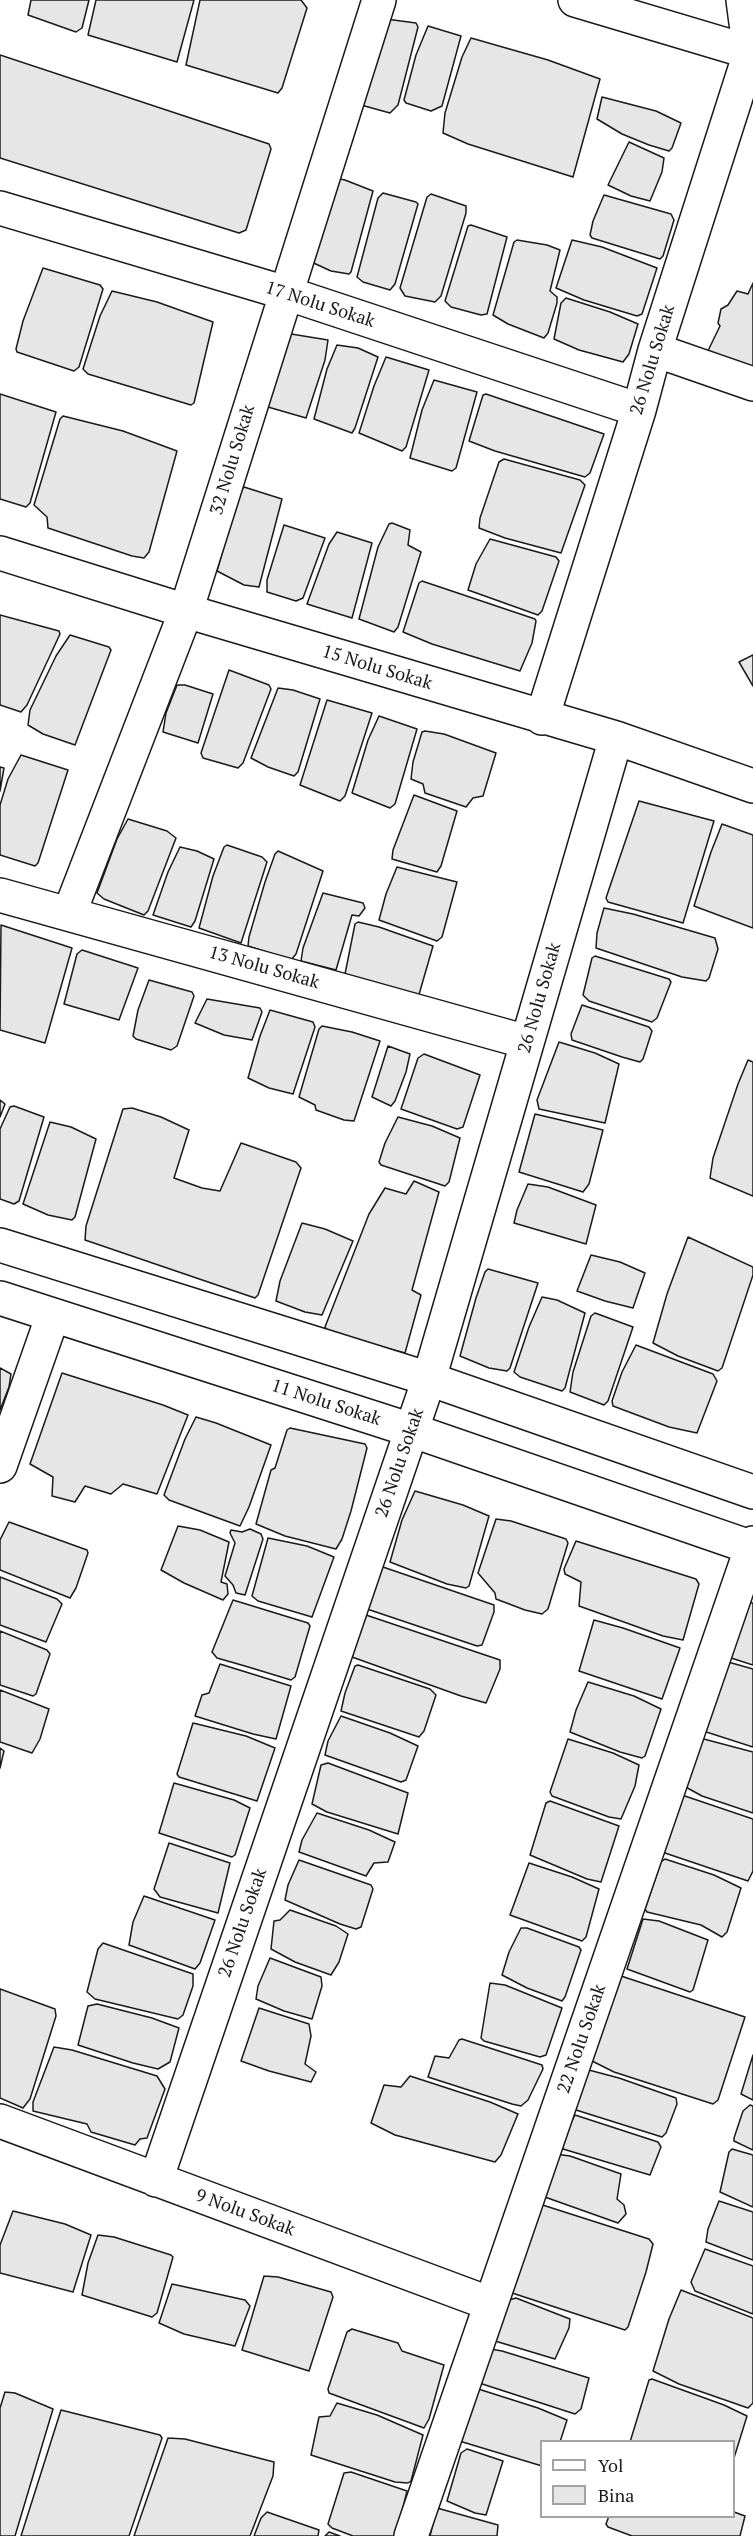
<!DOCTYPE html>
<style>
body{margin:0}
#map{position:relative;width:753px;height:2536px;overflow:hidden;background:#fff;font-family:"PT Serif",serif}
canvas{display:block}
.legend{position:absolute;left:540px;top:2440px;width:195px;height:78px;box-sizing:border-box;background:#fff;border:2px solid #a3a3a3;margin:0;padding:8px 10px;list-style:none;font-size:18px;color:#1a1a1a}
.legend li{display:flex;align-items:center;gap:12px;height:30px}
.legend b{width:30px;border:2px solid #a3a3a3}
</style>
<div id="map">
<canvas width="753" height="2536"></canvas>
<ul class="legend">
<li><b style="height:8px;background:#fff"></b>Yol</li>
<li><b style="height:16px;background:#e6e6e6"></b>Bina</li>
</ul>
</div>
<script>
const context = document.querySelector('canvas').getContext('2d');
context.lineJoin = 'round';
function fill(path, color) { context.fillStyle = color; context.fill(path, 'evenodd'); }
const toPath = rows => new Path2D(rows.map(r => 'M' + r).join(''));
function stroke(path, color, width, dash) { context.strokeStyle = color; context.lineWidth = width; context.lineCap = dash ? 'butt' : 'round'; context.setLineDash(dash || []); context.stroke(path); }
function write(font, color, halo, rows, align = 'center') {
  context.font = font + ' "PT Serif",serif'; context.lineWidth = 4.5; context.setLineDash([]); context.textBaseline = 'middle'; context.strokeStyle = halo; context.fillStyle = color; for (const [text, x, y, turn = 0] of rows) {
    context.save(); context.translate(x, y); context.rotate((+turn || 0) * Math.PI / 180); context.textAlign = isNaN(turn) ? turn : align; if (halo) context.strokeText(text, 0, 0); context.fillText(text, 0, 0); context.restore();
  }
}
const building = toPath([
 [31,0,89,0,82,28,76,32,28,15,31,0],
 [96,0,194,0,177,62,88,35,96,0],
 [200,0,301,0,307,8,282,88,278,93,186,65,200,0],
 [386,19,416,23,418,27,398,105,390,113,361,105,386,19],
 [428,26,461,36,442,106,431,111,406,103,404,100,416,55,428,26],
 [471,38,548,60,600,79,573,177,468,144,443,133,445,113,462,57,471,38],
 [0,55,269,144,271,149,246,230,239,233,0,158,0,55],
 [602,97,656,111,681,123,672,148,669,151,649,145,622,134,597,119,602,97],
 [629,142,664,158,662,172,650,201,631,196,608,185,629,142],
 [330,177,345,180,373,191,351,272,349,274,331,271,307,260,330,177],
 [383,193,416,202,418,204,395,284,390,290,363,282,357,277,378,198,383,193],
 [431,194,466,206,466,213,441,296,435,302,405,296,400,288,427,197,431,194],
 [604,195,671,214,674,220,663,256,660,259,592,238,590,235,593,221,604,195],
 [471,225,507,237,487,314,481,315,451,307,445,301,468,226,471,225],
 [517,240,547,245,560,250,550,291,557,297,557,303,548,333,544,338,508,324,493,315,514,242,517,240],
 [572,240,602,247,657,268,642,314,637,316,584,300,556,288,572,240],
 [43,268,100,285,103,289,79,367,74,371,17,352,16,349,23,321,43,268],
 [753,283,753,378,704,359,720,326,718,323,721,309,728,305,737,291,748,294,753,283],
 [112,291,157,302,213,322,194,403,191,405,88,374,83,369,100,316,112,291],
 [566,298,610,312,638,324,629,354,623,362,579,350,554,339,561,303,566,298],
 [285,333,328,340,325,360,306,418,268,407,269,391,285,333],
 [337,345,358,348,378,357,355,428,352,433,314,419,327,369,337,345],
 [386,357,429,370,406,447,402,451,359,433,374,386,386,357],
 [434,380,477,392,456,468,452,471,410,458,422,410,434,380],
 [0,394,56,412,30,503,26,507,0,499,0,394],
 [486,394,604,434,590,473,585,477,495,451,469,441,483,395,486,394],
 [63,416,123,431,177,451,149,552,144,558,132,556,48,528,47,517,34,505,60,419,63,416],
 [504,459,580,480,585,485,561,553,505,538,479,528,480,518,499,462,504,459],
 [244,487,282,499,259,587,244,585,217,571,239,493,244,487],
 [392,523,410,530,408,545,421,552,398,627,394,632,359,619,378,547,389,524,392,523],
 [284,525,325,538,303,598,296,601,267,592,267,580,284,525],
 [337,532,372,543,352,618,307,604,329,544,337,532],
 [490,539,556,557,559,561,542,611,538,615,468,590,476,564,490,539],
 [422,581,535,619,536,621,532,643,520,671,432,644,403,632,419,583,422,581],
 [0,615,59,631,60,634,27,705,21,712,0,705,0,615],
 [70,635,109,647,111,650,75,745,43,734,28,725,30,710,56,656,70,635],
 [753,655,753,686,739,662,753,655],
 [229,670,269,685,271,689,243,763,238,768,203,758,201,753,229,670],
 [177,685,185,685,213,694,198,743,163,732,166,713,177,685],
 [278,688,293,690,320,699,298,772,294,776,268,767,251,758,278,688],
 [327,700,372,713,345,796,340,801,300,785,327,700],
 [379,716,417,729,395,804,390,808,352,793,368,740,379,716],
 [425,731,444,734,496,753,483,796,473,798,466,807,425,793,423,784,411,779,413,762,422,732,425,731],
 [21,755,68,770,38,863,35,866,0,855,0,805,8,779,21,755],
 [0,767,4,768,0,791,0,767],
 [414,795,457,811,441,866,437,872,392,859,393,850,414,795],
 [639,801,714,821,683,923,608,902,606,898,639,801],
 [128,819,167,831,176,838,148,911,144,915,104,899,97,893,117,839,128,819],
 [722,824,753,835,753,928,694,906,711,852,722,824],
 [227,845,262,857,267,862,241,943,199,928,213,876,224,847,227,845],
 [180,847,197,851,214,859,195,921,191,927,153,915,168,872,180,847],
 [278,851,323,871,296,954,291,960,248,946,249,937,265,882,275,854,278,851],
 [397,867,457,882,442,937,437,941,379,920,386,894,397,867],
 [323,893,363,903,365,908,359,916,352,915,336,970,301,961,303,948,323,893],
 [604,908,633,914,715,938,718,949,709,978,706,981,682,977,596,948,597,933,604,908],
 [358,922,379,927,433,946,418,998,345,974,355,924,358,922],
 [1,925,72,948,45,1043,0,1030,1,925],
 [82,950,138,968,119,1020,64,1004,77,954,82,950],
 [595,956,669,979,671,982,657,1018,652,1022,589,1001,583,995,592,958,595,956],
 [149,980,192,992,194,996,177,1046,171,1050,136,1039,133,1036,138,1010,149,980],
 [207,999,260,1008,262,1012,252,1040,224,1035,195,1023,207,999],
 [582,1005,649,1027,652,1031,643,1059,640,1062,622,1057,572,1040,571,1034,582,1005],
 [270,1010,313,1022,315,1027,293,1094,269,1088,248,1078,260,1036,270,1010],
 [322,1026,352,1032,380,1041,354,1121,344,1120,316,1110,315,1105,299,1097,319,1029,322,1026],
 [559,1042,595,1053,619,1064,605,1123,539,1109,537,1100,559,1042],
 [388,1046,410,1054,406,1072,395,1101,391,1106,372,1097,388,1046],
 [424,1054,480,1075,463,1127,457,1129,401,1109,418,1058,424,1054],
 [748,1060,753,1062,753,1196,710,1178,713,1158,738,1084,748,1060],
 [0,1100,5,1104,0,1117,0,1100],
 [14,1106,44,1117,19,1201,14,1204,0,1199,0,1129,10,1107,14,1106],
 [132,1108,161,1117,189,1130,174,1178,202,1188,220,1191,241,1143,296,1162,301,1168,258,1295,255,1298,85,1240,86,1226,123,1109,132,1108],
 [535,1114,603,1130,589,1184,583,1192,519,1172,535,1114],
 [398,1117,432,1126,460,1138,449,1182,445,1186,381,1165,379,1162,385,1143,398,1117],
 [50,1122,71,1127,96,1139,75,1217,72,1220,48,1215,23,1204,50,1122],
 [414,1181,439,1192,412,1290,421,1295,405,1353,329,1333,325,1327,369,1214,385,1188,406,1194,414,1181],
 [528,1184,548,1187,596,1205,586,1244,514,1223,517,1210,528,1184],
 [302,1223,325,1229,353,1241,322,1315,305,1312,276,1301,280,1281,302,1223],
 [688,1237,753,1267,753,1275,722,1368,718,1371,678,1356,653,1343,667,1294,688,1237],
 [591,1255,620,1262,645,1273,633,1308,605,1301,577,1291,591,1255],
 [488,1269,538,1283,510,1368,507,1371,489,1368,460,1356,476,1298,485,1272,488,1269],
 [542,1297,557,1300,585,1313,565,1388,562,1391,520,1377,514,1372,529,1327,542,1297],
 [595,1313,633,1327,608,1401,604,1405,570,1392,573,1372,591,1316,595,1313],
 [636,1345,713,1374,717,1381,697,1433,669,1427,613,1406,612,1401,622,1372,636,1345],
 [0,1368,11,1374,9,1387,0,1410,0,1368],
 [62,1373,163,1405,188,1415,157,1494,123,1484,111,1494,85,1486,75,1502,52,1496,53,1477,30,1464,62,1373],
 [196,1417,216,1423,271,1445,249,1507,240,1526,169,1500,164,1495,185,1439,196,1417],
 [290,1428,365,1444,367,1448,351,1511,342,1539,336,1549,285,1536,256,1524,271,1470,275,1468,287,1430,290,1428],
 [415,1491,463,1505,489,1516,469,1586,466,1588,447,1584,390,1562,402,1520,415,1491],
 [496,1519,511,1521,566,1539,568,1543,548,1609,542,1614,525,1610,496,1599,495,1593,478,1573,496,1519],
 [9,1522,87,1550,88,1553,76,1588,70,1598,0,1570,0,1540,9,1522],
 [178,1526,200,1530,229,1542,221,1582,227,1584,228,1594,223,1600,184,1583,161,1570,178,1526],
 [250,1529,261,1534,263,1539,245,1595,236,1593,233,1585,225,1576,235,1543,230,1533,231,1530,242,1532,250,1529],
 [268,1538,307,1546,334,1557,312,1617,258,1601,252,1596,268,1538],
 [576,1541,696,1579,699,1584,683,1640,663,1636,579,1606,581,1582,565,1574,564,1569,576,1541],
 [380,1566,494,1605,494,1612,482,1645,477,1646,367,1609,380,1566],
 [0,1577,57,1599,62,1604,46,1642,0,1625,0,1577],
 [233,1600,308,1623,310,1626,295,1677,291,1680,245,1666,217,1658,212,1652,233,1600],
 [742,1601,753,1603,753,1665,728,1657,742,1601],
 [363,1614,500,1660,500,1669,486,1703,461,1696,352,1657,363,1614],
 [594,1620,623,1628,680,1648,662,1699,579,1671,594,1620],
 [0,1631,47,1650,50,1654,36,1694,33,1696,0,1685,0,1631],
 [721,1660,753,1669,753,1747,697,1729,721,1660],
 [220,1664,291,1686,276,1739,253,1734,195,1716,202,1695,209,1693,220,1664],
 [358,1665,430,1689,436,1695,424,1731,419,1737,341,1711,345,1693,355,1666,358,1665],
 [588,1682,634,1696,661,1709,645,1756,642,1758,620,1752,570,1732,576,1710,588,1682],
 [0,1690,49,1709,40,1739,32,1753,0,1742,0,1690],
 [341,1716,390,1733,418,1746,406,1780,401,1782,325,1755,328,1741,341,1716],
 [193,1723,246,1736,275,1748,257,1801,179,1777,177,1774,193,1723],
 [700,1738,753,1752,753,1813,702,1796,682,1785,700,1738],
 [568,1739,613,1753,639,1765,635,1786,621,1819,609,1817,552,1796,550,1792,568,1739],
 [0,1748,4,1751,0,1768,0,1748],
 [328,1763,408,1793,398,1834,327,1812,312,1804,321,1765,328,1763],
 [174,1783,234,1800,250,1808,235,1855,232,1857,159,1833,174,1783],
 [673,1792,753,1819,753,1871,748,1881,659,1851,673,1792],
 [550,1801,619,1826,601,1882,587,1879,530,1855,546,1803,550,1801],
 [317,1813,369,1830,395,1842,388,1862,374,1863,366,1876,299,1852,302,1840,317,1813],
 [169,1843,230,1863,218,1913,160,1897,154,1889,169,1843],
 [665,1859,714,1875,741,1888,727,1932,722,1937,701,1925,647,1912,645,1909,661,1862,665,1859],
 [299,1860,371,1885,373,1889,361,1927,356,1929,340,1924,285,1900,288,1885,299,1860],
 [529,1863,572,1877,599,1889,586,1937,582,1941,510,1915,529,1863],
 [144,1896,215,1920,200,1963,195,1969,129,1945,133,1922,144,1896],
 [290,1910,336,1926,348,1934,339,1962,331,1975,295,1962,271,1949,274,1921,280,1920,290,1910],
 [643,1919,659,1921,708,1940,693,1990,690,1992,627,1969,643,1919],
 [521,1928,527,1928,579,1947,581,1950,565,1997,562,2001,527,1988,502,1975,509,1952,521,1928],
 [103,1943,193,1974,193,1986,183,2015,178,2019,95,1999,87,1992,98,1949,103,1943],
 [270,1958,321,1977,322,1986,312,2019,284,2011,256,1999,258,1986,270,1958],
 [615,1974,745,2017,718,2100,713,2104,614,2072,586,2058,615,1974],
 [490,1983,505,1985,562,2008,546,2055,540,2057,484,2041,481,2038,490,1983],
 [0,1989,55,2009,56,2016,30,2099,23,2108,0,2098,0,1989],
 [97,2004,152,2018,179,2028,170,2062,158,2069,133,2063,78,2045,88,2006,97,2004],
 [259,2008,309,2024,311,2036,305,2064,316,2072,311,2082,269,2071,241,2061,259,2008],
 [462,2039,542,2065,543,2069,528,2100,521,2106,512,2104,428,2077,435,2056,449,2058,459,2040,462,2039],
 [54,2047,72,2050,157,2076,165,2089,147,2138,140,2139,135,2145,91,2132,87,2124,33,2111,33,2102,54,2047],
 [753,2055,753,2100,741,2094,753,2055],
 [585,2069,619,2078,676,2098,677,2104,666,2133,662,2137,576,2110,576,2096,585,2069],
 [410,2076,490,2102,518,2114,501,2155,495,2162,395,2135,371,2123,384,2085,401,2087,410,2076],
 [750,2105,753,2106,753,2150,734,2141,734,2138,743,2111,750,2105],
 [575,2115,658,2142,661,2147,650,2175,563,2149,562,2140,575,2115],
 [732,2149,753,2155,753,2207,720,2192,729,2152,732,2149],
 [555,2154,570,2156,621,2174,617,2199,624,2205,626,2214,618,2223,542,2196,555,2154],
 [530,2201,649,2239,653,2244,646,2272,628,2327,625,2330,503,2290,530,2201],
 [719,2201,753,2212,753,2260,706,2242,708,2229,719,2201],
 [13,2211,65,2224,91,2235,73,2292,0,2273,0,2245,13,2211],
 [98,2235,114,2237,171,2255,173,2257,157,2313,152,2317,82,2295,88,2263,98,2235],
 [705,2249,753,2266,753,2314,695,2291,691,2282,705,2249],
 [264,2276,278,2277,331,2292,333,2297,309,2371,242,2350,264,2276],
 [172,2284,245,2300,250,2306,235,2346,184,2334,159,2323,172,2284],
 [681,2290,753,2318,753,2403,748,2408,679,2384,653,2371,669,2319,681,2290],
 [516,2298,570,2319,569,2328,555,2359,495,2341,509,2300,516,2298],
 [352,2329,398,2343,402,2351,444,2365,429,2419,424,2428,329,2393,328,2389,347,2332,352,2329],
 [485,2348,502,2351,589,2378,581,2409,575,2414,473,2381,485,2348],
 [652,2379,724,2405,747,2416,734,2458,734,2442,630,2442,649,2380,652,2379],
 [472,2387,538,2408,567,2420,560,2442,542,2442,542,2466,456,2440,472,2387],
 [5,2392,15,2393,53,2409,15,2536,0,2536,0,2408,5,2392],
 [337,2403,377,2415,423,2435,411,2481,408,2483,395,2482,311,2455,319,2417,330,2416,337,2403],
 [61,2410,160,2435,162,2438,129,2536,21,2536,61,2410],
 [168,2438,185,2439,274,2462,273,2476,250,2536,134,2536,168,2438],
 [467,2449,503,2461,486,2515,475,2513,447,2501,461,2453,467,2449],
 [351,2472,407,2491,396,2536,353,2536,332,2528,328,2524,344,2473,351,2472],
 [437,2508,498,2525,497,2536,430,2536,437,2508],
 [267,2512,319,2530,318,2536,254,2536,261,2518,267,2512],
 [734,2512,745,2516,740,2536,632,2536,608,2527,606,2524,609,2516,734,2516,734,2512],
 [329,2532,340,2536,325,2536,329,2532]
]);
fill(building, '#e6e6e6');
stroke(building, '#1a1a1a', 1.5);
const minor = toPath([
 [0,208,286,293,639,410],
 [655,350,753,384],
 [0,553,186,611,616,738,753,786],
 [542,718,639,410,655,350,750,53,743,0],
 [0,895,527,1042],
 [69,914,186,611,379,0],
 [0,1245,429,1379,753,1492],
 [0,1298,411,1430,753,1548],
 [0,1466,53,1315],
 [0,2121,491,2304],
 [156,2180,429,1379,616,738],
 [411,2536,753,1543]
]);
const tertiary = toPath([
 [575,0,753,53]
]);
stroke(minor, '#1a1a1a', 36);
stroke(tertiary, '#1a1a1a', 36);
stroke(minor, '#fff', 33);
stroke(tertiary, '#fff', 33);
write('18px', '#1a1a1a', '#fff', [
 ["17 Nolu Sokak",320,305,18],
 ["26 Nolu Sokak",653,360,-73],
 ["32 Nolu Sokak",233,460,-73],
 ["15 Nolu Sokak",377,668,17],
 ["13 Nolu Sokak",264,968,16],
 ["26 Nolu Sokak",540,998,-74],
 ["11 Nolu Sokak",326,1403,18],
 ["26 Nolu Sokak",400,1463,-71],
 ["26 Nolu Sokak",243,1923,-71],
 ["22 Nolu Sokak",582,2039,-71],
 ["9 Nolu Sokak",245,2213,20]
]);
</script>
